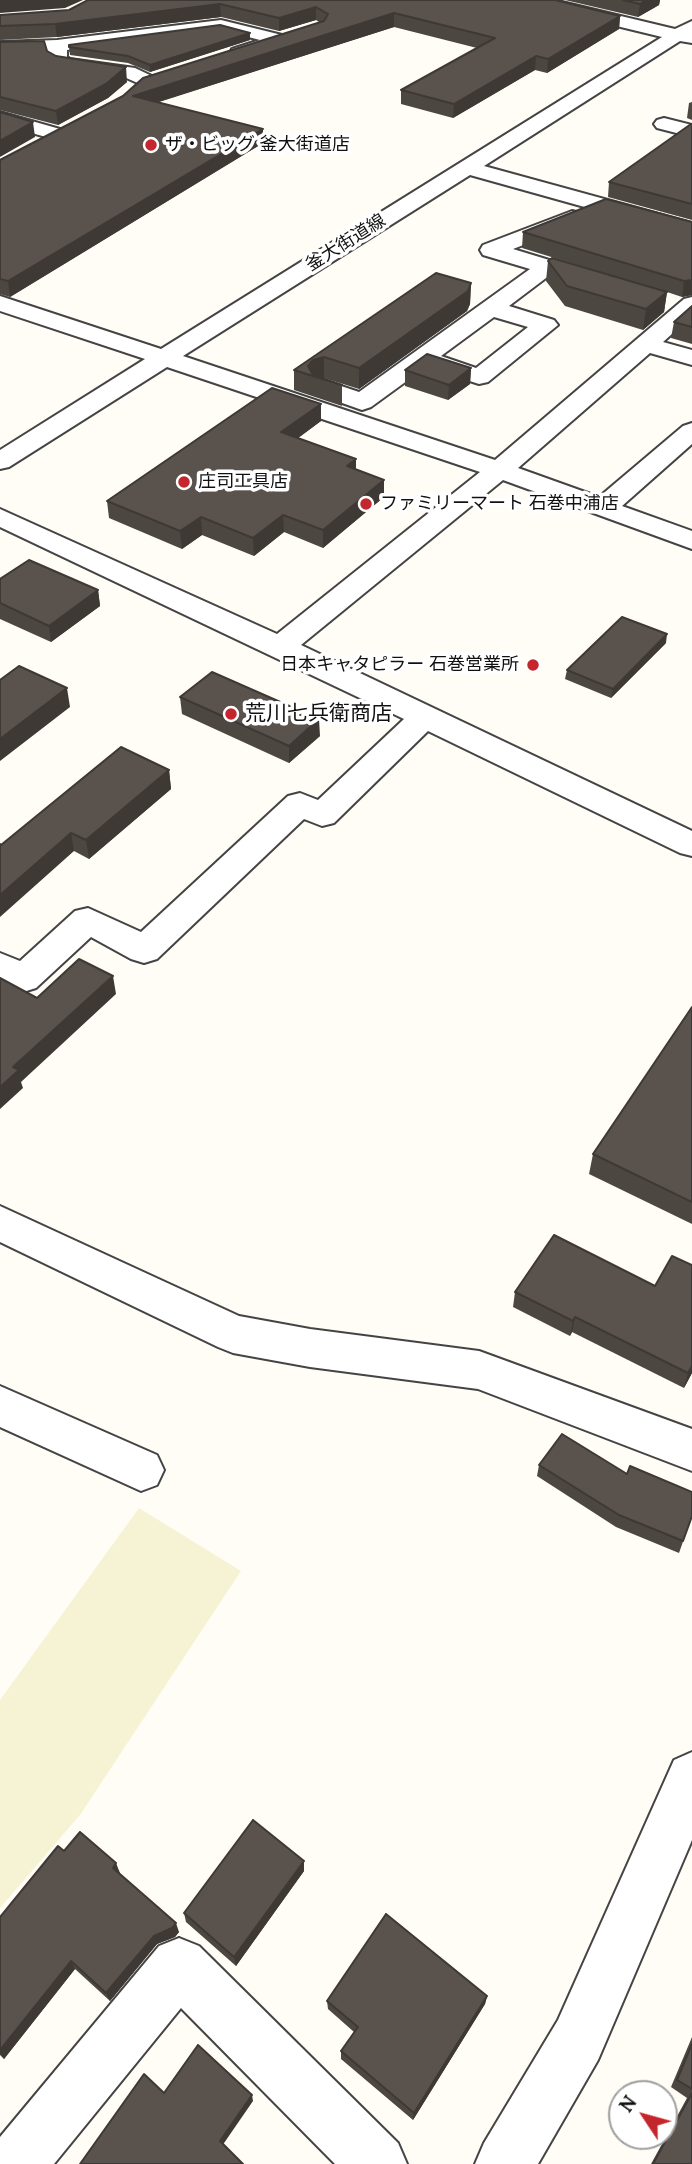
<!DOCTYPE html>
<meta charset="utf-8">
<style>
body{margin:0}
#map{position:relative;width:692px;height:2164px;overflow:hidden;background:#fffdf5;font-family:Lora,serif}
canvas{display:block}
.north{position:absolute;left:608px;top:2080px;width:70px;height:70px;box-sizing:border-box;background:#fff;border:2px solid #a0a0a0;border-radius:50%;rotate:306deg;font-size:19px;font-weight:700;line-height:28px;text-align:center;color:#111}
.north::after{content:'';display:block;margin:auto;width:24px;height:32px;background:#c4262e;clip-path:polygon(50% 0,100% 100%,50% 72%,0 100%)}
</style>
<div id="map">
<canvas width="692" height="2164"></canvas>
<div class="north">N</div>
</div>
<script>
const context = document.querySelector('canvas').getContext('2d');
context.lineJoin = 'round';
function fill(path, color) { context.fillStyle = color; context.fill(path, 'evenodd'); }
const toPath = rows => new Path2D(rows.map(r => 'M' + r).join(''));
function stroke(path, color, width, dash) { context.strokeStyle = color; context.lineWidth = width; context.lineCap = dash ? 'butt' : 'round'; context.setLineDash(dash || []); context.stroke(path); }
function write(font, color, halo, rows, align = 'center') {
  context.font = font + ' Lora,"Noto Sans JP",serif'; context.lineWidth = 7; context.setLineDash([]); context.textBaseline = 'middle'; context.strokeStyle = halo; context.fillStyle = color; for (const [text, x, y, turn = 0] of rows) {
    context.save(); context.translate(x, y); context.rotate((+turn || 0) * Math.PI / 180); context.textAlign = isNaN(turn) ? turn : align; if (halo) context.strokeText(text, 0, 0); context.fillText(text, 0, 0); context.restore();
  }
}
fill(toPath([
 [139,1508,241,1571,80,1815,0,1908,0,1700]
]), '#f6f3d4');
const minor = toPath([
 [523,0,554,0,675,29,692,21,692,43,680,41,484,166,692,223,692,237,470,175,183,356,495,460,684,299,692,297,692,316,663,342,692,350,692,365,650,353,518,468,599,497,683,426,692,423,692,444,622,506,692,531,692,549,503,480,301,645,692,831,692,856,680,853,428,731,334,823,322,826,304,819,157,959,144,963,131,959,91,937,36,988,23,992,10,988,0,983,0,953,20,961,75,911,88,908,141,932,288,796,300,793,318,800,404,719,0,527,0,509,277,634,480,472,167,367,9,467,0,469,0,450,145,359,0,311,0,296,161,349,662,37,526,4,523,0],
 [221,20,286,36,289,40,286,44,239,59,230,53,232,49,260,40,221,30,67,50,67,57,70,59,135,68,156,78,159,82,149,88,124,77,59,68,51,64,48,52,0,54,0,42,57,40,221,20],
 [0,112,67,131,70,135,67,139,60,141,0,124,0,112],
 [664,118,692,125,692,137,657,128,654,124,657,120,664,118],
 [572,211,580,213,583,218,580,223,513,249,605,277,609,282,605,287,597,289,550,275,509,306,554,320,558,325,488,382,479,384,426,367,371,407,362,410,314,393,310,388,314,383,323,380,359,392,530,269,483,255,480,250,483,245,572,211],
 [494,317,528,327,476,368,441,356,494,317],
 [0,1206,239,1316,310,1329,479,1351,692,1429,692,1471,478,1389,310,1367,233,1353,218,1347,0,1242,0,1206],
 [0,1386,157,1455,164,1470,157,1485,141,1491,0,1427,0,1386],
 [692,1752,692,1840,598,2060,538,2164,475,2164,484,2143,558,2020,674,1760,692,1752],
 [179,1938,199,1946,398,2143,407,2164,335,2164,181,2008,54,2164,0,2164,0,2137,159,1946,179,1938]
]);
stroke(minor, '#444', 4);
fill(minor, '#fff');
fill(toPath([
 [88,0,620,16,619,29,547,73,535,70,453,118,401,104,401,90,477,48,394,27,158,102,263,129,263,143,10,297,0,294,0,160,319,22,316,20,279,31,221,17,57,37,0,40,0,15,69,10],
 [565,0,660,0,659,5,638,17],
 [250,40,150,72,128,63,70,55,69,47],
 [0,42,47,51,56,56,127,82,108,98,58,125,0,110],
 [692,102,692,120,687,118,689,103],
 [692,124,692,220,608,197,609,182],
 [692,222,692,295,682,297,667,292,664,312,643,330,565,306,546,281,548,261,610,275,522,248,523,232],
 [471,283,470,304,467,311,359,389,324,378,322,378,342,385,342,406,294,390,294,370],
 [692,306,692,344,671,338,674,322],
 [471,368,470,384,448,400,405,386,405,370],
 [321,404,321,421,298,438,356,459,356,470,384,497,323,548,284,532,254,556,202,535,182,549,109,518,107,501],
 [0,579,98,590,100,606,51,642,0,619],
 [666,643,611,698,565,679,567,670],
 [180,697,320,736,289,763,182,714],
 [169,770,171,789,89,859,74,851,1,845],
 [692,1007,692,1224,589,1174,593,1154],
 [655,1286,692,1373,684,1388,572,1332,570,1336,513,1307,515,1292],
 [539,1465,692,1516,679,1553,616,1527,537,1476],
 [64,1851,120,1873,119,1874,179,1932,175,1937,157,1944,110,2001,75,1969,4,2059,0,2055,0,1917],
 [304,1861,304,1871,236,1966,186,1922,184,1913],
 [487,1996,485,2004,413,2120,341,2059,341,2051,354,2032,328,2009,327,2001],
 [692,2037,692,2164,651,2164,687,2098,671,2087]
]), '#4d4742');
fill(toPath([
 [0,0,83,0,65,8,0,13],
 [646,0,660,0,659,5,638,17,640,4],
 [220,4,221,17,57,37,55,24],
 [316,7,316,20,279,31,279,18],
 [394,13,394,27,134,110,133,96],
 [620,16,619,29,547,73,548,59],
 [250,33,250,40,150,72,150,65],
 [536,56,535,70,453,118,454,104],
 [126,67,127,82,108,98,58,125,56,111],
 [33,122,35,137,0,157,0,141],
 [263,129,263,143,10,297,8,281],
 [692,280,692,295,682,297,684,281],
 [471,283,470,304,467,311,359,389,359,368],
 [667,292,664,312,643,330,646,309],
 [324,357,324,378,321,378,308,374,308,366,313,360],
 [471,368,470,384,448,400,449,385],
 [321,404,321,421,282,450,281,432],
 [356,459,356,476,347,466],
 [384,480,384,497,323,548,323,530],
 [283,515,284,532,254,556,253,538],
 [201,517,202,535,182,549,180,531],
 [98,590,100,606,51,642,49,626],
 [667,634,666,643,611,698,613,689],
 [67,688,70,707,0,761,0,739],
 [319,719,320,736,289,763,289,746],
 [169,770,171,789,89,859,86,840],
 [71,833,74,851,0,917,0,895],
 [113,976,116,994,21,1082,23,1088,0,1109,0,1087,13,1067],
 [575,1317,572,1332,570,1336,573,1321],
 [692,1366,692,1373,684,1388,688,1373],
 [304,1861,304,1871,236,1966,234,1957],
 [116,1863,120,1873,116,1878,113,1868],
 [176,1923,179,1932,175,1937,157,1944,110,2001,106,1993,154,1936],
 [71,1961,75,1969,4,2059,0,2053,0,2050],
 [487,1996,485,2004,413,2120,414,2113],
 [252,2095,253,2101,222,2146,220,2141]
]), '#3f3936');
const building = toPath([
 [88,0,555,0,620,16,548,59,536,56,454,104,401,90,495,38,394,13,133,96,263,129,8,281,0,279,0,160,123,96,143,78,324,21,328,14,316,7,279,18,220,4,55,24,0,26,0,15,69,10,88,0],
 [623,0,646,0,640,4,623,0],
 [220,25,250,33,150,65,128,56,69,47,69,45,220,25],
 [44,41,47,51,56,56,126,67,106,84,56,111,0,97,0,42,44,41],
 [0,112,33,122,0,141,0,112],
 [691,124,692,124,692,204,609,182,691,124],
 [606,199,692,222,692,280,684,281,523,232,606,199],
 [552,258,667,292,646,309,567,286,548,261,552,258],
 [436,273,471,283,468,291,359,368,324,357,313,360,308,366,313,375,342,385,294,370,436,273],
 [692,306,692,327,674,322,692,306],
 [427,354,471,368,449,385,405,370,427,354],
 [272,388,321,404,281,432,356,459,347,466,384,480,323,530,283,515,253,538,201,517,180,531,107,501,272,388],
 [29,560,98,590,49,626,0,603,0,579,29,560],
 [622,617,667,634,613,689,567,670,622,617],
 [19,666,67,688,0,739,0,680,19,666],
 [212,672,319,719,289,746,180,697,212,672],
 [121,747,169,770,86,840,71,833,0,895,0,844,1,845,121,747],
 [79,959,113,976,13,1067,19,1070,0,1087,0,978,37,998,79,959],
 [692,1007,692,1202,593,1154,692,1007],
 [554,1235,655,1286,672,1256,692,1265,692,1366,688,1373,575,1317,573,1321,515,1292,554,1235],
 [562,1434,627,1474,630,1466,692,1492,692,1516,683,1541,619,1515,539,1465,562,1434],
 [253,1820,304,1861,234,1957,184,1913,253,1820],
 [80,1832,116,1863,113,1868,176,1923,172,1928,154,1936,106,1993,71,1961,0,2050,0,1917,58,1846,64,1851,80,1832],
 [386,1914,487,1996,414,2113,341,2051,358,2027,327,2001,386,1914],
 [692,2044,692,2089,677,2080,692,2044],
 [198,2045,252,2095,220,2141,243,2164,80,2164,144,2074,164,2093,198,2045],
 [692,2093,692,2164,653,2164,692,2093]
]);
fill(building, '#5a524d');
stroke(building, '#3f3936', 2);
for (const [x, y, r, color] of [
 [151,145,7,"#c4262e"],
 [184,482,7,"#c4262e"],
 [366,504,7,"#c4262e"],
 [533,665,7,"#c4262e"],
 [231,714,7,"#c4262e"]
]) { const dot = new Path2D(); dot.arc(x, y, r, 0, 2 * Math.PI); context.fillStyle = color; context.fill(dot); stroke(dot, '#fff', 2.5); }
write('18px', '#111', '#fff', [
 ["ザ・ビッグ 釜大街道店",165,145],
 ["庄司工具店",198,482],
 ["ファミリーマート 石巻中浦店",380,504],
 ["日本キャタピラー 石巻営業所",519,665,"right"]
], 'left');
write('18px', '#111', '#fff', [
 ["釜大街道線",346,243,-32]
]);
write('21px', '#111', '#fff', [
 ["荒川七兵衛商店",245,714]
], 'left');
</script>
